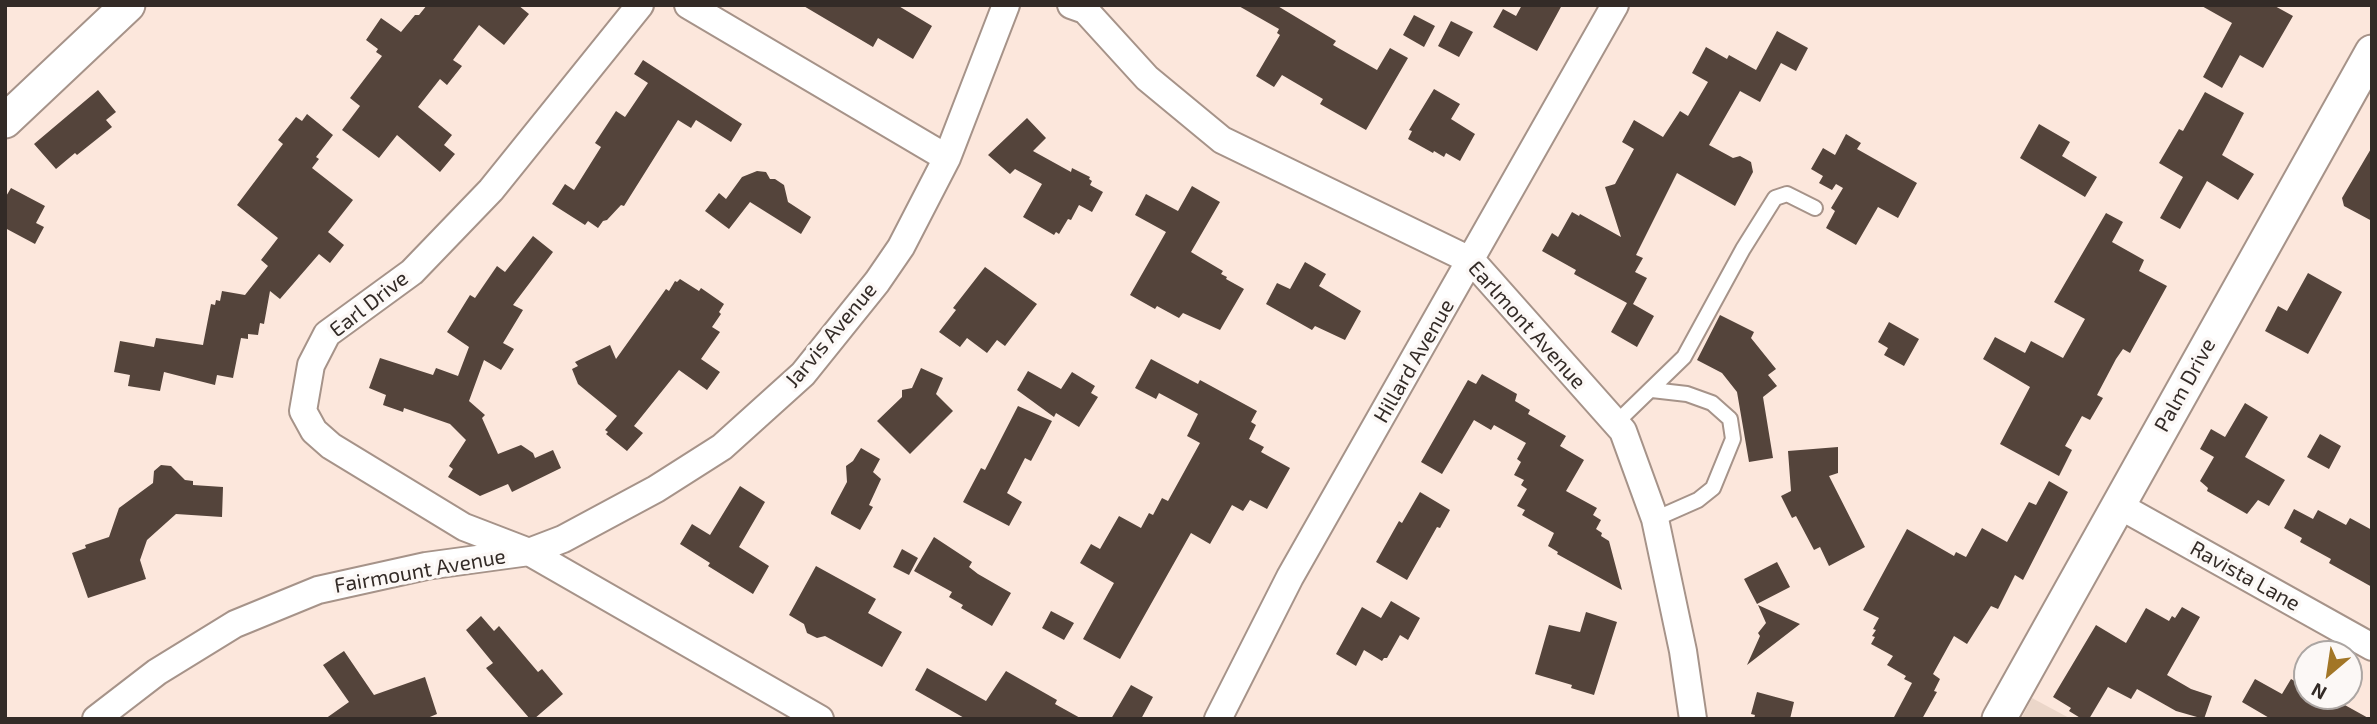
<!DOCTYPE html>
<style>
body{margin:0}
#map{position:relative;width:2377px;height:724px;overflow:hidden;background:#fce7dc;font-family:"Exo 2",sans-serif}
canvas{display:block}
.frame{position:absolute;inset:0;border:7px solid #332b27;pointer-events:none}
.north{position:absolute;left:2293px;top:640px;width:70px;height:70px;box-sizing:border-box;background:#fcf8f6;border:2px solid #aca6a3;border-radius:50%;rotate:209deg;font-size:19px;font-weight:700;line-height:28px;text-align:center;color:#332b27}
.north::after{content:'';display:block;margin:auto;width:24px;height:32px;background:#a27627;clip-path:polygon(50% 0,100% 100%,50% 72%,0 100%)}
</style>
<div id="map">
<canvas width="2377" height="724"></canvas>
<div class="frame"></div>
<div class="north">N</div>
</div>
<script>
const context = document.querySelector('canvas').getContext('2d');
context.lineJoin = 'round';
function fill(path, color) { context.fillStyle = color; context.fill(path, 'evenodd'); }
const toPath = rows => new Path2D(rows.map(r => 'M' + r).join(''));
function stroke(path, color, width, dash) { context.strokeStyle = color; context.lineWidth = width; context.lineCap = dash ? 'butt' : 'round'; context.setLineDash(dash || []); context.stroke(path); }
function write(font, color, halo, rows, align = 'center') {
  context.font = font + ' "Exo 2",sans-serif'; context.lineWidth = 7; context.setLineDash([]); context.textBaseline = 'middle'; context.strokeStyle = halo; context.fillStyle = color; for (const [text, x, y, turn = 0] of rows) {
    context.save(); context.translate(x, y); context.rotate((+turn || 0) * Math.PI / 180); context.textAlign = isNaN(turn) ? turn : align; if (halo) context.strokeText(text, 0, 0); context.fillText(text, 0, 0); context.restore();
  }
}
fill(toPath([
 [2032,698,2071,719,2021,719]
]), '#ebd6c9');
fill(toPath([
 [427,5,518,5,529,14,504,45,479,25,453,60,462,66,447,85,440,79,418,107,452,135,444,145,455,154,440,172,397,135,379,158,342,130,360,106,350,98,382,56,376,52,378,49,366,40,381,18,401,32,415,15,419,15],
 [802,5,897,5,932,26,913,59,878,38,873,47],
 [1237,5,1276,5,1336,41,1333,45,1377,70,1390,48,1408,58,1366,130,1320,104,1323,99,1282,75,1274,87,1256,76,1280,35,1277,33,1279,29],
 [1522,5,1562,5,1537,51,1493,27,1503,9,1516,16],
 [2200,5,2273,5,2293,16,2263,68,2240,55,2222,88,2203,77,2232,23],
 [1414,15,1435,26,1424,47,1403,35],
 [1451,21,1473,32,1459,57,1438,46],
 [1777,31,1808,48,1796,71,1781,63,1760,102,1740,91,1709,145,1733,158,1740,156,1751,162,1753,172,1735,206,1677,173,1636,255,1643,258,1635,272,1647,278,1633,304,1654,316,1637,347,1611,332,1627,303,1574,274,1576,270,1542,251,1552,233,1558,237,1572,212,1579,216,1580,214,1621,237,1605,187,1615,184,1634,149,1622,142,1634,120,1663,137,1680,111,1688,116,1708,82,1692,73,1706,47,1727,59,1729,55,1756,70],
 [643,60,742,124,731,142,696,120,691,128,678,120,624,206,621,205,607,220,603,221,598,228,588,221,585,225,552,204,565,184,574,190,601,147,595,143,616,111,625,117,648,83,634,74],
 [1434,89,1460,104,1451,119,1475,134,1460,161,1446,153,1444,157,1434,151,1433,153,1408,139,1412,131,1409,130],
 [98,90,116,112,106,120,112,127,77,155,75,153,56,169,34,144],
 [2205,92,2244,113,2222,155,2254,174,2238,200,2207,181,2180,229,2160,218,2183,177,2159,163,2179,129,2183,131],
 [307,114,333,135,316,157,319,159,312,168,353,200,328,232,344,245,330,263,319,254,280,299,270,291,264,324,260,323,258,335,248,334,248,339,241,338,233,378,217,375,215,385,164,372,160,391,128,386,130,375,114,372,120,341,154,347,156,338,203,345,211,304,215,305,216,300,220,301,222,291,245,295,268,266,261,260,278,238,237,205,283,144,278,140,296,117,302,121],
 [1027,118,1046,138,1033,151,1071,172,1072,168,1090,177,1089,179,1092,181,1090,185,1103,192,1092,212,1079,205,1071,220,1068,219,1059,234,1056,232,1054,235,1023,217,1042,184,1015,169,1010,174,988,155],
 [2039,124,2070,142,2062,156,2097,177,2085,197,2020,158],
 [1846,134,1861,143,1857,149,1917,183,1898,218,1878,207,1856,245,1826,228,1835,211,1831,208,1843,188,1836,184,1832,190,1819,183,1823,176,1811,169,1823,148,1835,155],
 [2372,147,2372,221,2344,206,2342,198],
 [757,171,766,172,770,179,775,179,784,185,788,202,811,217,801,234,750,202,729,229,705,211,719,193,726,199,742,177],
 [1192,186,1220,202,1191,252,1223,271,1221,274,1227,277,1226,279,1244,289,1220,330,1183,313,1179,318,1157,306,1155,309,1130,295,1166,232,1135,215,1146,194,1178,211],
 [11,188,45,206,36,223,44,227,35,244,5,228,5,198],
 [2106,213,2123,222,2112,242,2144,260,2139,271,2167,286,2130,353,2123,349,2116,359,2097,395,2103,398,2093,415,2090,420,2082,416,2065,446,2072,450,2059,476,2000,444,2030,387,1983,359,1995,337,2025,353,2031,341,2063,358,2085,319,2054,302],
 [533,236,553,252,513,305,523,310,503,343,514,349,501,370,484,360,469,401,485,415,482,418,498,454,521,445,533,453,535,458,553,450,561,468,512,492,508,484,480,496,448,477,453,469,449,466,466,440,450,424,404,408,403,412,383,405,386,395,369,388,380,358,433,375,436,368,458,376,469,347,447,332,470,295,475,298,497,266,505,272],
 [1305,262,1326,274,1319,286,1361,311,1345,340,1315,326,1312,330,1266,304,1277,283,1290,289],
 [985,267,1037,304,1005,346,997,340,987,353,967,338,960,347,939,332,956,310,953,308],
 [2308,273,2342,292,2308,354,2265,331,2278,306,2287,311],
 [680,279,699,291,701,288,724,304,719,312,721,314,712,327,720,332,701,359,720,372,707,390,679,370,634,426,643,433,627,451,606,434,608,432,605,430,617,416,578,384,572,369,578,366,575,362,610,345,616,359,666,289,669,291,675,281,677,282],
 [1720,315,1754,332,1751,338,1776,369,1768,375,1777,386,1763,397,1773,458,1749,462,1737,392,1722,373,1697,360],
 [1889,322,1919,339,1904,366,1884,355,1888,348,1878,342],
 [1151,359,1198,384,1200,380,1257,411,1251,422,1256,425,1249,439,1264,447,1261,452,1290,468,1267,509,1250,500,1243,511,1232,505,1210,544,1191,533,1120,659,1083,639,1114,583,1080,563,1091,544,1100,549,1119,516,1141,528,1149,513,1153,515,1162,498,1168,501,1200,443,1187,436,1198,414,1159,393,1156,399,1135,388],
 [921,368,943,378,936,394,953,411,910,454,877,421,902,397,902,390,912,388],
 [1028,371,1061,389,1072,372,1095,386,1091,393,1098,397,1079,427,1056,413,1054,417,1017,390],
 [1482,374,1517,394,1515,401,1530,410,1528,414,1566,436,1560,446,1584,460,1566,491,1597,508,1593,515,1601,520,1596,529,1602,533,1601,536,1609,541,1622,590,1557,554,1558,552,1548,546,1554,533,1522,515,1525,510,1517,506,1527,489,1521,485,1524,480,1514,475,1521,462,1517,459,1526,443,1494,425,1491,430,1474,420,1442,474,1421,462,1468,380,1476,384],
 [2245,403,2268,417,2245,457,2285,480,2269,506,2258,500,2247,514,2207,491,2208,488,2200,481,2214,457,2200,449,2211,429,2225,437],
 [1018,406,1052,421,1031,461,1025,458,1007,493,1022,502,1009,526,963,502,981,468,985,470],
 [2320,434,2341,446,2329,469,2307,457],
 [1838,447,1838,473,1829,476,1865,547,1829,566,1820,547,1814,550,1796,516,1792,518,1781,496,1791,491,1788,451],
 [861,448,880,459,873,472,881,479,869,505,873,507,860,530,831,514,831,512,847,482,846,466,853,461],
 [161,465,171,466,185,480,193,481,193,485,223,487,222,517,176,514,147,540,140,560,146,579,88,598,72,553,86,548,85,545,109,537,119,508,153,483,154,471],
 [2049,481,2068,492,2023,580,2015,575,1998,609,1991,606,1967,644,1954,636,1933,674,1940,679,1934,691,1937,692,1922,719,1893,719,1912,683,1904,679,1906,676,1887,665,1893,656,1871,644,1875,637,1872,636,1876,630,1873,629,1879,618,1863,610,1907,529,1954,556,1956,552,1966,557,1982,528,2007,542,2029,502,2036,505],
 [740,486,765,502,739,547,769,566,753,594,708,566,710,563,680,544,692,524,710,535],
 [1420,492,1450,510,1440,528,1437,527,1407,580,1376,562,1399,521,1402,523],
 [2294,509,2313,519,2318,510,2346,525,2350,518,2372,530,2372,587,2329,563,2331,559,2300,542,2302,538,2284,528],
 [934,537,972,562,969,567,978,574,1011,593,992,626,961,608,963,605,949,597,952,592,914,571],
 [902,549,918,558,909,575,893,567],
 [1777,562,1790,587,1757,604,1744,579],
 [816,566,876,599,868,613,902,632,882,667,825,636,817,638,807,633,804,624,789,615],
 [1391,601,1420,618,1408,640,1400,635,1387,658,1384,658,1382,661,1364,650,1356,666,1336,654,1362,607,1381,618],
 [1758,605,1800,624,1747,665,1760,636,1758,633,1766,623],
 [2182,607,2200,617,2167,675,2191,689,2212,696,2204,719,2176,711,2137,689,2131,699,2108,687,2089,719,2082,719,2069,711,2071,708,2053,697,2096,625,2126,643,2146,608,2169,621,2172,616,2175,618],
 [1051,611,1074,623,1064,640,1042,628],
 [1586,612,1617,622,1594,695,1571,688,1572,685,1535,674,1549,625,1580,632],
 [481,616,494,631,499,626,538,672,542,669,563,694,534,719,530,719,486,668,493,663,466,630],
 [344,651,374,695,425,677,437,714,425,719,325,719,349,702,323,665],
 [927,668,986,701,1006,671,1057,700,1055,704,1082,719,966,719,915,690],
 [2255,679,2282,694,2291,679,2307,688,2307,696,2348,696,2343,704,2370,719,2271,719,2242,702],
 [1131,685,1153,697,1141,719,1111,719],
 [1757,692,1794,702,1790,719,1754,719,1755,715,1751,714]
]), '#54443b');
const service = toPath([
 [1652,390,1687,394,1712,403,1730,419,1733,439,1713,488,1698,500,1655,519],
 [1616,423,1684,357,1743,249,1775,198,1787,194,1815,208]
]);
const minor = toPath([
 [640,5,491,190,412,272,327,334,311,365,303,411,314,431,331,446,464,527,529,552,563,539,656,489,722,447,803,374,877,282,901,247,947,158,1006,5],
 [688,5,947,158],
 [1071,5,1085,10,1147,78,1222,140,1472,261,1623,431,1655,519,1683,651,1693,719],
 [2118,505,2372,647],
 [96,719,157,672,235,624,318,590,426,566,529,552,820,719],
 [1218,719,1290,577,1615,5]
]);
const tertiary = toPath([
 [5,121,128,5],
 [1999,719,2372,52]
]);
stroke(service, '#a69389', 18);
stroke(minor, '#a69389', 30);
stroke(tertiary, '#a69389', 37);
stroke(service, '#fff', 14);
stroke(minor, '#fff', 26);
stroke(tertiary, '#fff', 33);
write('21px', '#332b27', '#fcf8f6', [
 ["Earl Drive",369,304,-38],
 ["Earlmont Avenue",1527,325,48],
 ["Jarvis Avenue",831,335,-50],
 ["Hillard Avenue",1414,361,-60],
 ["Palm Drive",2185,385,-61],
 ["Fairmount Avenue",420,571,-10],
 ["Ravista Lane",2245,576,29]
]);
</script>
